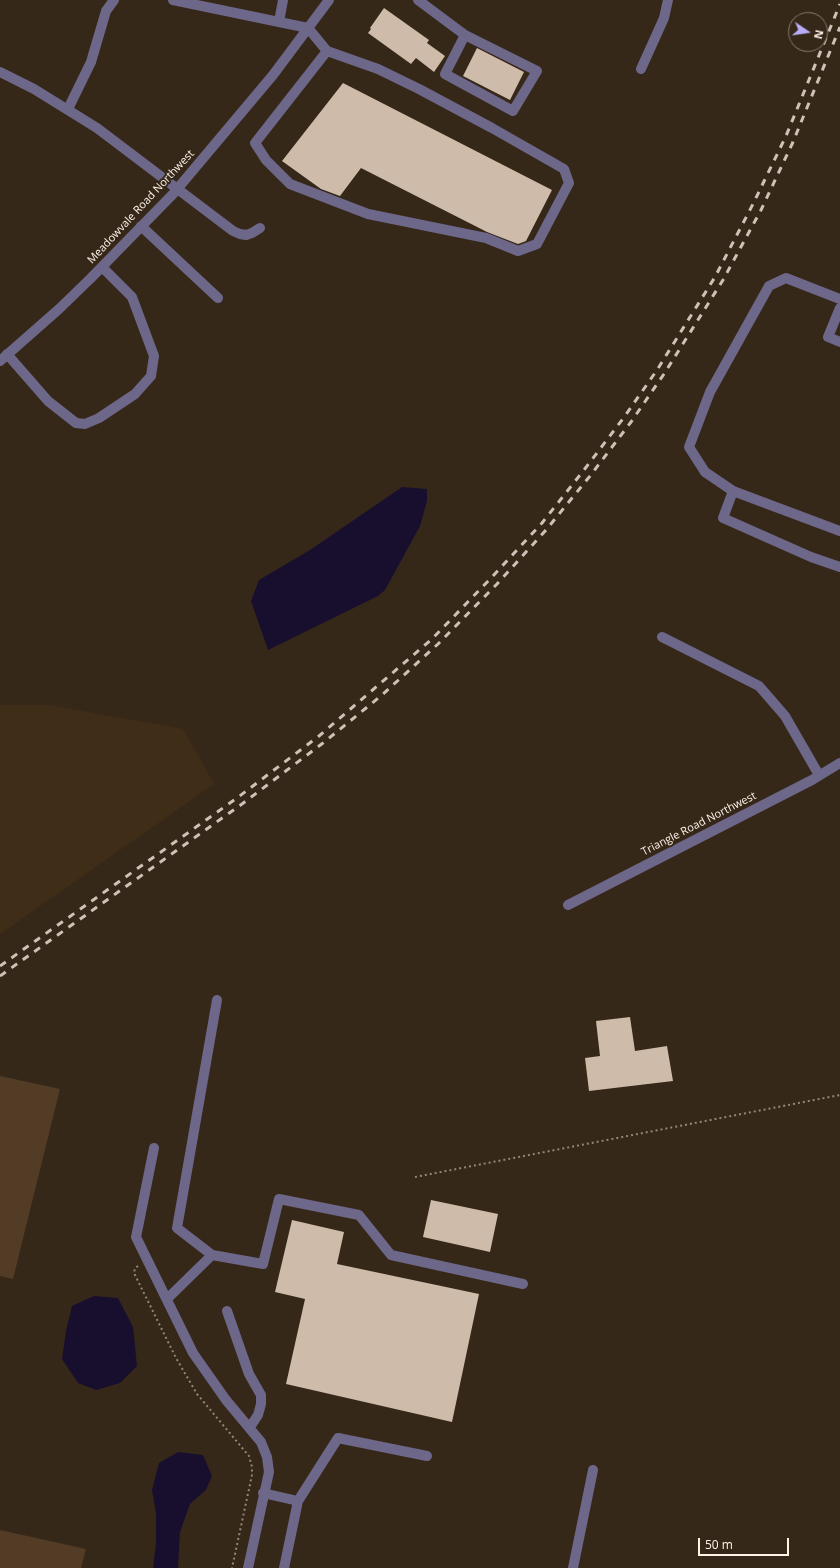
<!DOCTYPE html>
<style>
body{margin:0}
#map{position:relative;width:840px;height:1568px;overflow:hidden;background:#362819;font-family:"Open Sans",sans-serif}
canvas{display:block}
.north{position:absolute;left:788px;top:12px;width:40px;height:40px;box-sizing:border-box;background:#362819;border:1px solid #86796c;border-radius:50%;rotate:103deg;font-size:11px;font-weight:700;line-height:16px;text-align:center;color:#fdf3e9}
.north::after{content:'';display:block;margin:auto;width:14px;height:18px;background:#b9abf7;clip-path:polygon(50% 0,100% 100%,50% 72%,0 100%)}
.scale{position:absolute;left:698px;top:1538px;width:91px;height:18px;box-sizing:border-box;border:2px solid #fdf3e9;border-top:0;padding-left:5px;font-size:12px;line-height:14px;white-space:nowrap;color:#fdf3e9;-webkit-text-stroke:3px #362819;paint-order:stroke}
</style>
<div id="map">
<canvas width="840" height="1568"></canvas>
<div class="north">N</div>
<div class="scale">50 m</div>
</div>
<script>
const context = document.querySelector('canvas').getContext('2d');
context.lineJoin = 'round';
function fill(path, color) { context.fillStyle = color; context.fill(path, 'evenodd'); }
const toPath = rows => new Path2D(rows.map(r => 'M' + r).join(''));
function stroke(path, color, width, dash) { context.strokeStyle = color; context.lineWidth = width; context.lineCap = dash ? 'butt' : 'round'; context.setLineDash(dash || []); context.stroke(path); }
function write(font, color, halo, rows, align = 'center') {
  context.font = font + ' "Open Sans",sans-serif'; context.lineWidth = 4; context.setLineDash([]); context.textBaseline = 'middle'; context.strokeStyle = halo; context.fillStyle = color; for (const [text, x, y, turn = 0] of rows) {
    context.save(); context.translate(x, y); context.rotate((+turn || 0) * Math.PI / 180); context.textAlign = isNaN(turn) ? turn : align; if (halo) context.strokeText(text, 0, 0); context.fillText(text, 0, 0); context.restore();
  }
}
fill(toPath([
 [0,705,48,705,183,729,214,784,0,934]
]), '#402d18');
fill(toPath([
 [0,1076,60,1089,13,1279,0,1276],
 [0,1530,86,1549,81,1568,0,1568]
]), '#523c26');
fill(toPath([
 [402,487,427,489,427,501,420,526,385,590,378,596,268,650,251,601,259,580,310,550],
 [94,1296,118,1298,133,1327,137,1366,120,1383,96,1390,78,1383,62,1359,66,1331,72,1306],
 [178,1452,203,1455,212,1476,206,1490,190,1504,180,1532,178,1568,153,1568,156,1544,156,1513,152,1490,159,1463]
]), '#180f2f');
fill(toPath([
 [384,8,429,40,427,43,445,56,434,72,416,58,411,64,368,33,371,29,370,28],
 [477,48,524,72,510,100,463,76],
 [343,83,552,190,526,241,518,244,487,232,361,168,340,196,321,189,282,161],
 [630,1017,635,1051,667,1046,673,1081,589,1091,585,1058,600,1056,596,1021],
 [431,1200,498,1214,490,1252,423,1237],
 [292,1220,344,1232,337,1264,479,1294,452,1422,286,1384,305,1299,275,1292]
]), '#cebba9');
stroke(toPath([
 [415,1177,840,1095],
 [138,1266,135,1268,134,1273,176,1358,197,1394,249,1456,252,1467,252,1475,232,1568]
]), '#93877b', 2, [2, 3]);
stroke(toPath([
 [173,0,308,28,327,51,378,69,419,89,492,128,564,169,569,183,537,244,518,251,486,238,368,214,290,184,266,160,255,143,327,51],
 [418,0,465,35,537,71,513,111,445,74,465,35],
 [279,22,283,0],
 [641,69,664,18,668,0],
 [0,72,34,89,97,128,233,231,240,234,246,235,252,233,260,228],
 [68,109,91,62,106,11,114,0],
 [141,226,218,298],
 [840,299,786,278,769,286,710,392,689,447,705,472,733,491,723,518,811,557,840,567],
 [840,308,828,337,840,342],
 [7,354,48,401,76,423,85,424,99,418,135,394,151,376,154,356,132,297,102,267],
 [0,361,59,309,91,278,173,194,273,75,329,0],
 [733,491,840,531],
 [662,637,759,686,785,716,819,775],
 [568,905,812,780,840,763],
 [154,1148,136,1237,193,1353,226,1400,261,1442,267,1457,269,1472,248,1568],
 [212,1255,177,1228,217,1000],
 [167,1299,212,1255,263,1264,279,1199,359,1215,391,1255,523,1284],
 [227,1311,249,1374,261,1395,261,1404,258,1415,250,1427],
 [263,1493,298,1501],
 [284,1568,298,1501,338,1438,427,1456],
 [573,1568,593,1470]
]), '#6d6789', 10);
stroke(toPath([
 [0,966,237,798,319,736,432,639,492,577,542,523,584,470,625,416,657,370,715,277,753,204,786,136,840,4],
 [0,976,242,804,323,743,382,695,438,644,497,584,546,530,590,476,631,422,664,374,723,280,761,210,793,142,840,27]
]), '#cdc2b7', 3, [7, 7]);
write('11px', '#fdf3e9', '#362819', [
 ["Meadowvale Road Northwest",141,207,-47],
 ["Triangle Road Northwest",699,824,-27]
]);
</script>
